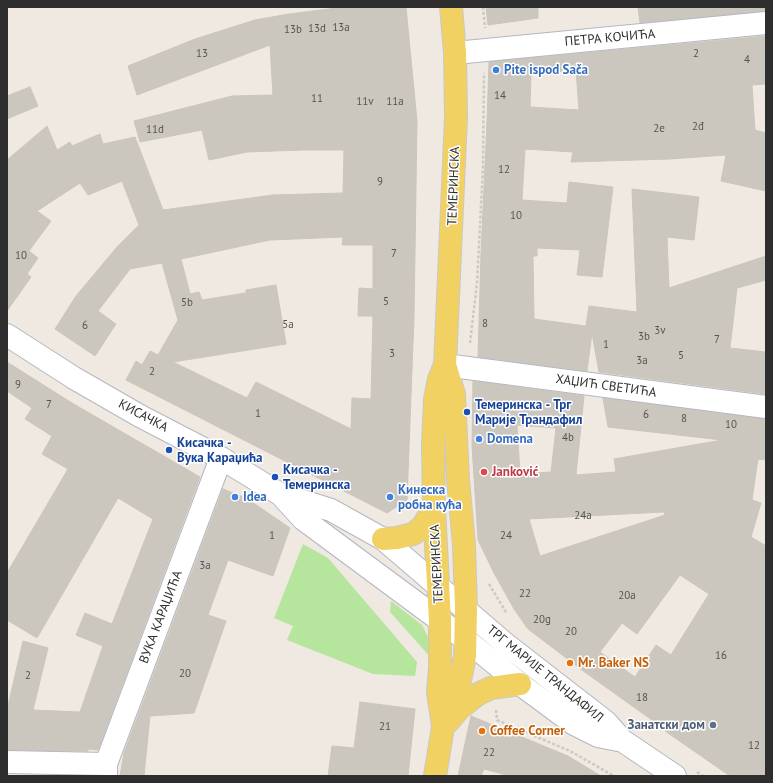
<!DOCTYPE html>
<meta charset="utf-8">
<style>
body{margin:0}
#map{position:relative;width:773px;height:783px;overflow:hidden;background:#efe9e1;font-family:"PT Sans",sans-serif}
canvas{display:block}
.frame{position:absolute;inset:0;border:8px solid #2e2e2e;pointer-events:none}
</style>
<div id="map">
<canvas width="773" height="783"></canvas>
<div class="frame"></div>
</div>
<script>
const context = document.querySelector('canvas').getContext('2d');
context.lineJoin = 'round';
function fill(path, color) { context.fillStyle = color; context.fill(path, 'evenodd'); }
const toPath = rows => new Path2D(rows.map(r => 'M' + r).join(''));
function stroke(path, color, width, dash) { context.strokeStyle = color; context.lineWidth = width; context.lineCap = dash ? 'butt' : 'round'; context.setLineDash(dash || []); context.stroke(path); }
function write(font, color, halo, rows, align = 'center') {
  context.font = font + ' "PT Sans",sans-serif'; context.lineWidth = 3; context.setLineDash([]); context.textBaseline = 'middle'; context.strokeStyle = halo; context.fillStyle = color; for (const [text, x, y, turn = 0] of rows) {
    context.save(); context.translate(x, y); context.rotate((+turn || 0) * Math.PI / 180); context.textAlign = isNaN(turn) ? turn : align; if (halo) context.strokeText(text, 0, 0); context.fillText(text, 0, 0); context.restore();
  }
}
fill(toPath([
 [303,544,328,558,417,662,415,676,373,674,287,640,293,626,274,618],
 [391,601,422,625,432,645,432,659,390,612]
]), '#b6e59e');
const building = toPath([
 [345,7,406,7,417,121,414,317,407,500,387,513,126,380,136,361,142,365,150,351,158,355,178,320,162,263,130,269,98,311,116,324,95,356,55,329,76,296,117,247,139,225,122,181,88,195,80,183,37,211,51,221,29,251,38,258,27,274,31,277,7,311,7,160,47,126,57,150,70,142,72,146,100,134,103,144,135,137,163,210,273,195,343,193,344,150,303,150,247,152,209,160,202,130,140,142,134,121,232,96,273,95,270,45,137,95,128,66,195,39,255,20,289,14,345,7],
 [343,237,342,245,373,245,373,289,359,288,358,316,373,316,371,399,352,398,351,429,256,382,247,398,173,362,286,344,276,285,246,290,246,293,202,300,199,292,190,294,181,259,270,240,343,237],
 [486,7,538,7,538,18,488,25,486,7],
 [638,7,766,7,766,11,640,23,638,7],
 [766,36,766,84,752,85,755,130,766,133,766,191,721,181,726,155,670,159,571,162,573,152,525,149,522,200,567,203,569,182,613,187,602,277,577,275,580,250,537,248,537,256,533,256,534,319,586,326,589,306,637,312,632,189,699,197,694,240,667,237,669,288,766,256,766,280,737,288,730,348,766,352,766,394,599,372,592,333,587,371,478,357,481,253,487,122,489,62,766,36],
 [576,70,579,110,530,107,531,74,576,70],
 [30,87,38,106,7,119,7,96,30,87],
 [7,362,72,403,200,477,98,750,88,749,88,751,7,750,7,710,23,641,48,648,33,710,80,712,103,646,76,635,85,613,112,624,153,519,118,498,37,638,7,620,7,573,68,469,42,454,52,436,25,419,32,408,7,391,7,362],
 [473,381,584,396,576,475,616,472,614,459,722,440,608,427,603,398,766,419,766,460,758,459,752,500,761,503,751,537,766,546,766,776,730,776,665,731,666,730,586,673,528,629,514,609,494,573,478,540,472,446,473,381],
 [517,425,556,428,551,472,520,474,517,425],
 [664,512,665,515,540,556,529,519,664,512],
 [680,575,709,594,671,655,656,645,635,677,600,652,622,623,637,634,680,575],
 [223,489,246,498,290,528,273,576,228,560,208,615,226,621,194,713,150,716,144,776,120,776,124,753,223,489],
 [360,702,415,709,408,776,328,776,332,746,354,748,360,702],
 [471,716,568,756,601,776,510,776,484,769,481,776,458,776,471,716]
]);
fill(building, '#cbc7bf');
stroke(building, '#cbc5ba', 1);
const minor = toPath([
 [455,53,766,23],
 [7,335,74,378,140,416,221,458,280,494,331,510,383,539,508,646,606,722,623,741,675,776],
 [445,365,766,407],
 [282,496,303,519,465,639,520,684,574,724,598,736,623,741],
 [7,762,106,764],
 [106,776,106,764,221,458]
]);
const major = toPath([
 [383,539,397,538,413,534,422,527,434,508],
 [448,722,460,708,478,694,491,688,520,684],
 [443,726,438,692,440,668,440,621,434,508,433,445,435,399,439,379,445,365],
 [435,776,443,727,459,685,465,656,466,609,464,545,458,479,454,394,445,365,456,117,455,53,451,7]
]);
stroke(minor, '#b4b7c1', 24);
stroke(major, '#c9c9c9', 24);
stroke(toPath([
 [483,7,485,28],
 [470,343,477,283,483,167,484,73],
 [489,584,507,614],
 [496,710,497,720,570,751,614,776],
 [697,772,703,776]
]), '#c9c9c9', 2.5, [3, 2]);
stroke(minor, '#fff', 22);
stroke(major, '#f2d163', 22);
for (const [x, y, r, color] of [
 [496,70,4,"#3f7fe0"],
 [467,412,4,"#1a4fb4"],
 [479,439,4,"#3f7fe0"],
 [169,450,4,"#1a4fb4"],
 [484,472,4,"#e0444e"],
 [275,477,4,"#1a4fb4"],
 [235,497,4,"#3f7fe0"],
 [390,497,4,"#3f7fe0"],
 [570,663,4,"#e8710a"],
 [713,725,4,"#5c6f8a"],
 [482,731,4,"#e8710a"]
]) { const dot = new Path2D(); dot.arc(x, y, r, 0, 2 * Math.PI); context.fillStyle = color; context.fill(dot); stroke(dot, '#fff', 1.5); }
write('11px', '#555452', null, [
 ["13a",341,28],
 ["13d",317,29],
 ["13b",293,30],
 ["13",202,54],
 ["2",696,54],
 ["4",747,60],
 ["14",500,96],
 ["11",317,99],
 ["11v",365,102],
 ["11a",395,102],
 ["2đ",698,127],
 ["2e",659,129],
 ["11d",155,130],
 ["12",504,170],
 ["9",380,182],
 ["10",516,216],
 ["7",394,254],
 ["10",21,256],
 ["5",386,302],
 ["5b",187,303],
 ["8",485,324],
 ["5a",288,325],
 ["6",85,326],
 ["3v",660,331],
 ["3b",644,337],
 ["7",717,340],
 ["1",606,345],
 ["3",392,354],
 ["5",681,356],
 ["3a",642,361],
 ["2",152,372],
 ["9",18,385],
 ["7",49,405],
 ["1",258,414],
 ["6",646,415],
 ["8",684,419],
 ["10",731,425],
 ["4b",568,438],
 ["24a",583,516],
 ["1",272,536],
 ["24",506,536],
 ["3a",205,566],
 ["22",525,594],
 ["20a",627,596],
 ["20g",542,620],
 ["20",571,632],
 ["16",721,656],
 ["20",185,674],
 ["2",28,676],
 ["18",642,698],
 ["21",385,727],
 ["12",754,746],
 ["22",489,753]
]);
write('13px', '#2e2e2e', '#fff', [
 ["ПЕТРА КОЧИЋА",610,38,-5],
 ["ТЕМЕРИНСКА",454,186,-88],
 ["ХАЏИЋ СВЕТИЋА",606,386,8],
 ["КИСАЧКА",143,416,28],
 ["ТЕМЕРИНСКА",437,564,-93],
 ["ВУКА КАРАЏИЋА",161,617,-69],
 ["ТРГ МАРИЈЕ ТРАНДАФИЛ",545,674,39]
]);
write('bold 13px', '#366cbe', '#fff', [
 ["Pite ispod Sača",504,70],
 ["Domena",487,439],
 ["Кинеска",398,490],
 ["робна кућа",398,505],
 ["Idea",243,497]
], 'left');
write('bold 13px', '#164399', '#fff', [
 ["Темеринска - Трг",475,405],
 ["Марије Трандафил",475,420],
 ["Кисачка -",177,443],
 ["Вука Караџића",177,458],
 ["Кисачка -",283,470],
 ["Темеринска",283,485]
], 'left');
write('bold 13px', '#be3a42', '#fff', [
 ["Janković",492,472]
], 'left');
write('bold 13px', '#c56008', '#fff', [
 ["Mr. Baker NS",578,663],
 ["Coffee Corner",490,731]
], 'left');
write('bold 13px', '#4e5e75', '#fff', [
 ["Занатски дом",705,725]
], 'right');
</script>
